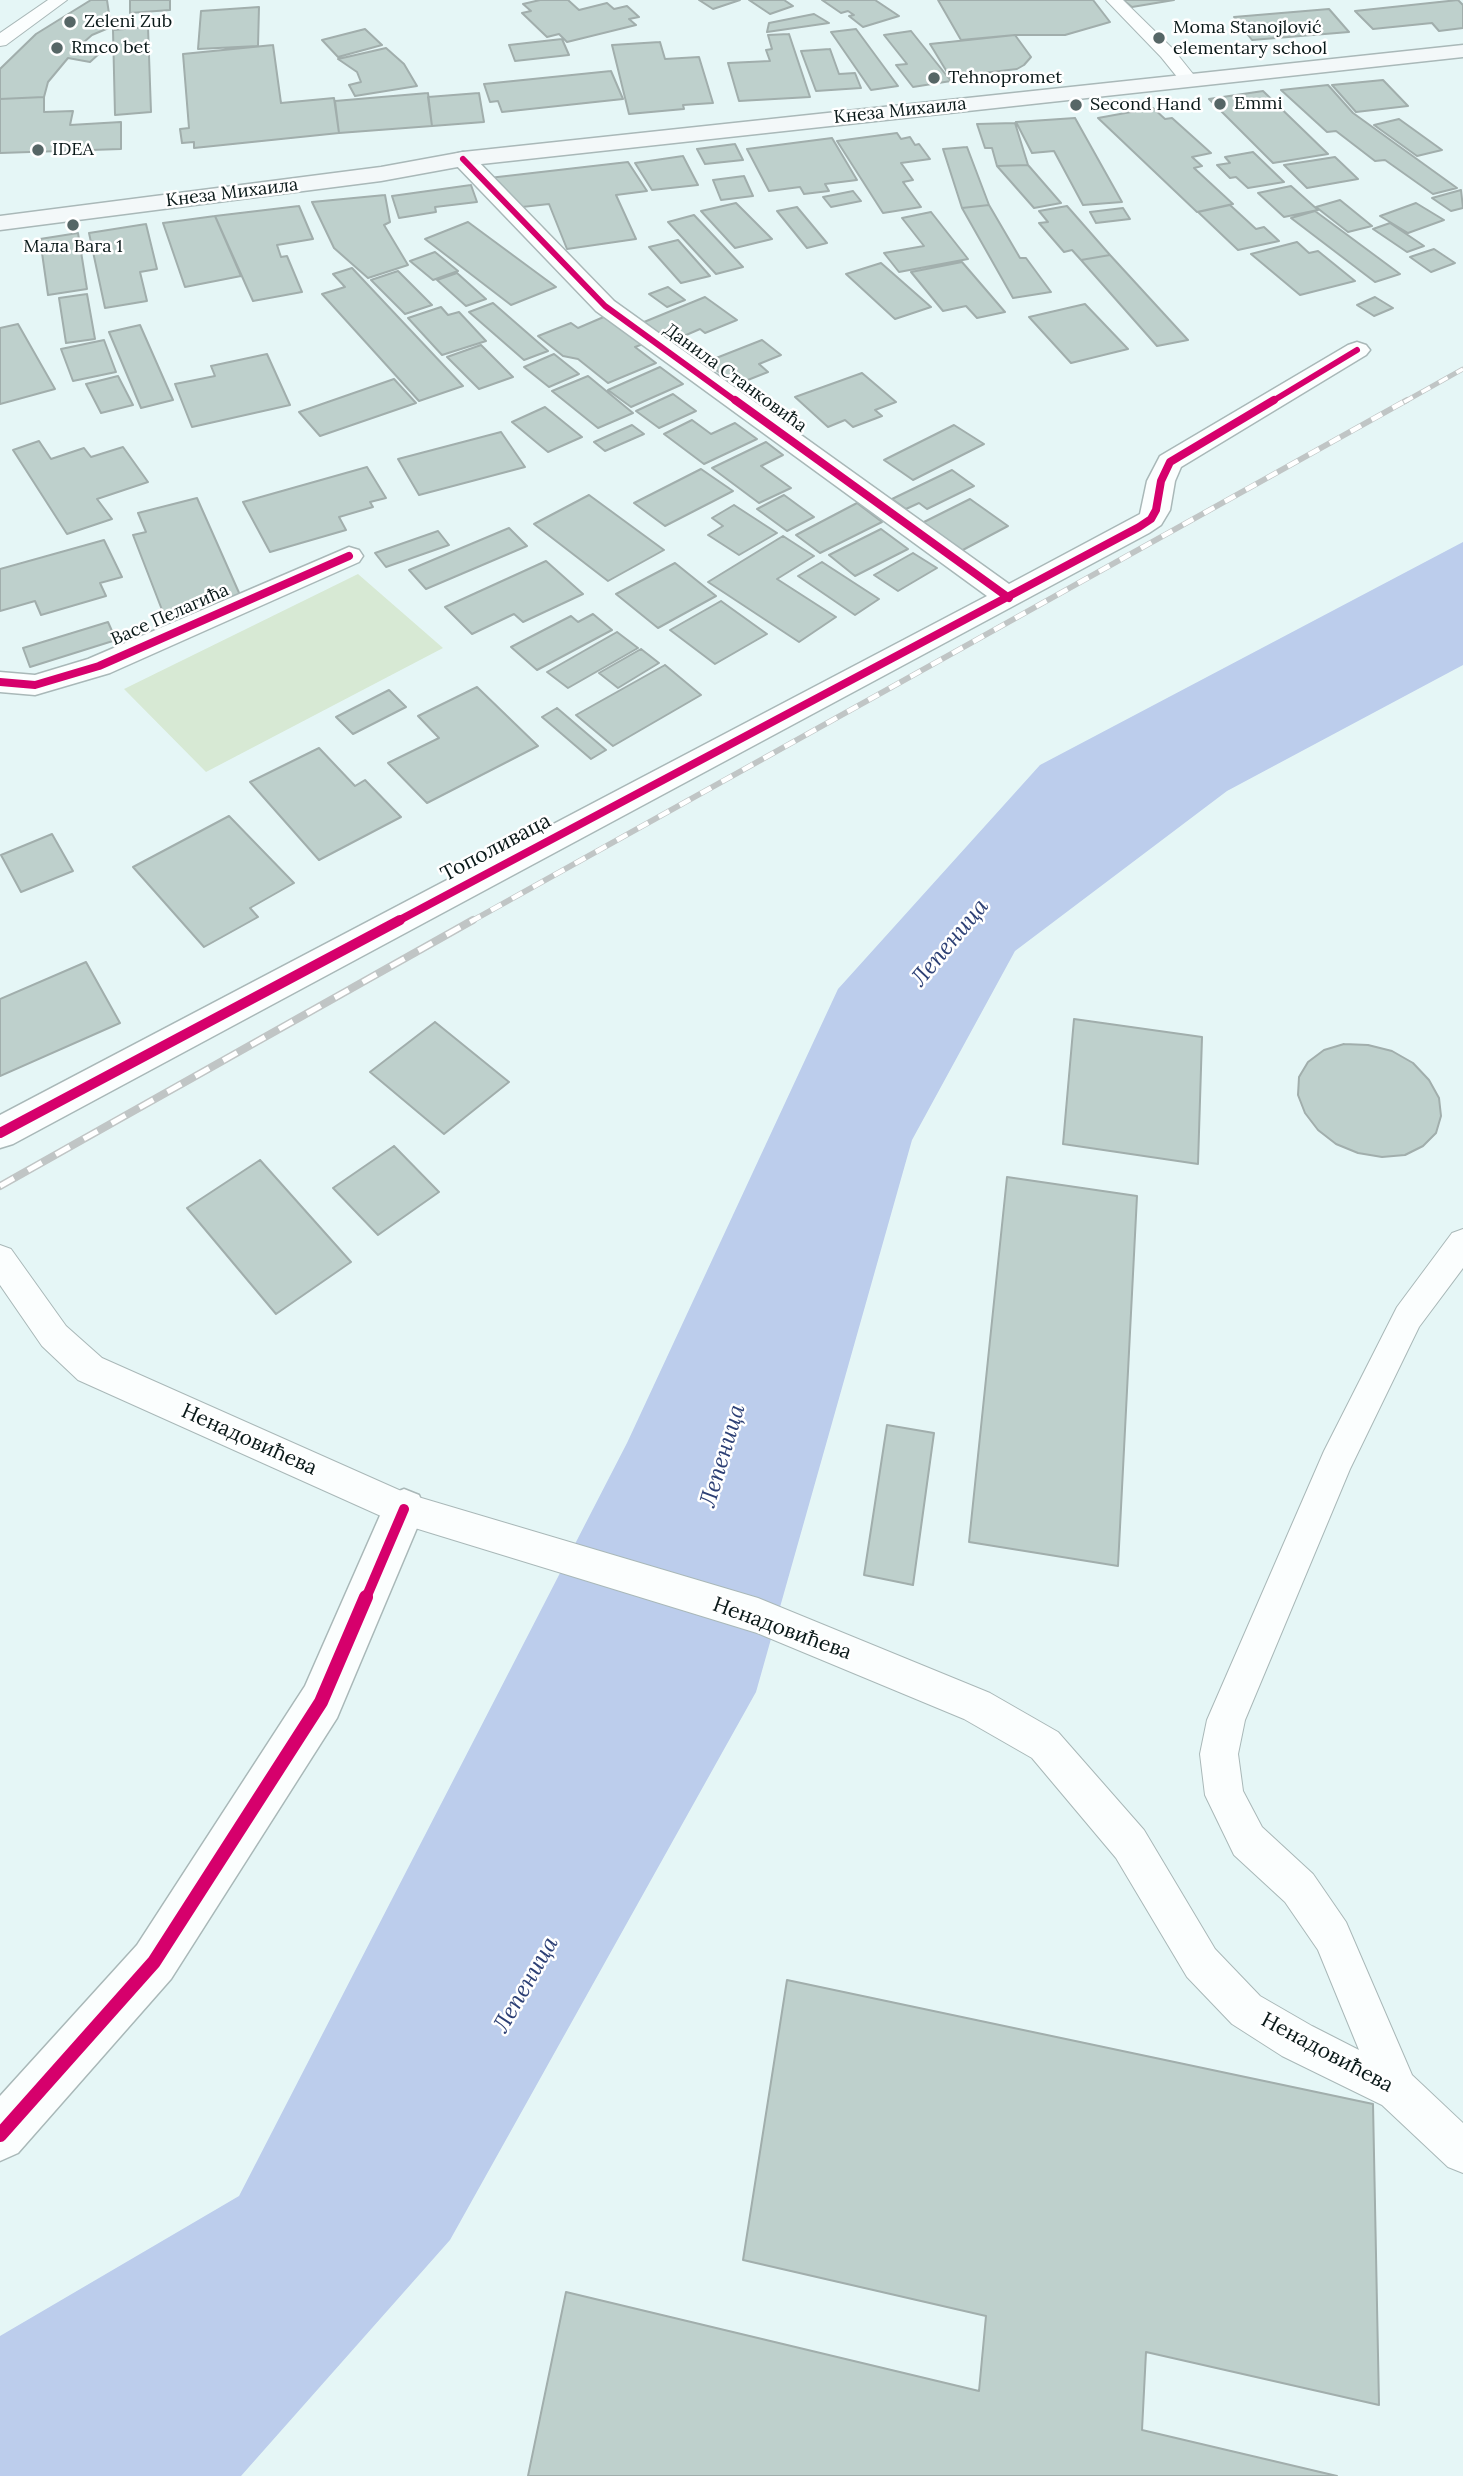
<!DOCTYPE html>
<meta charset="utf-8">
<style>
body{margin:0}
canvas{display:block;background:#e5f6f6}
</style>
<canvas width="1463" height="2476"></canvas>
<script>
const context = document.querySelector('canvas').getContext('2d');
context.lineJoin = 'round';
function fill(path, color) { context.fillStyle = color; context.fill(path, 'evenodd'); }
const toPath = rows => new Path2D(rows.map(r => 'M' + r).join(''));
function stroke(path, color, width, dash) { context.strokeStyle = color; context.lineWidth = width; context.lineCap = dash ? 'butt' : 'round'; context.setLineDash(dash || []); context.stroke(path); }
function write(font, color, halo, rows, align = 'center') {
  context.font = font + ' Lora,serif'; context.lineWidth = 5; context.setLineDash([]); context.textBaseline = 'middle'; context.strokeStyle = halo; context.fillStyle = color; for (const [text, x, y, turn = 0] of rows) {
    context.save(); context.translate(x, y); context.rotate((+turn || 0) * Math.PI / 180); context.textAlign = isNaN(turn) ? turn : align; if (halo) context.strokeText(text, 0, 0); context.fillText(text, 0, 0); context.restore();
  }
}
fill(toPath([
 [358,574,443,648,206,772,124,689]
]), '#d7e9d4');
fill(toPath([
 [1463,542,1463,665,1227,791,1015,951,912,1140,756,1692,450,2240,241,2476,0,2476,0,2336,239,2196,627,1443,838,989,1040,765]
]), '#bccdec');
const building = toPath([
 [91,0,107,0,111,27,92,35,76,49,101,52,90,62,68,58,48,82,44,97,0,99,0,69,36,34,91,0],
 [130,0,170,0,170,10,130,13,130,0],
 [540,0,568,0,579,10,607,3,614,9,627,6,639,17,629,19,636,25,567,42,559,34,547,37,522,13,531,11,523,4,540,0],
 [699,0,740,0,713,9,699,0],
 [749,0,784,0,793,6,770,14,749,0],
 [822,0,875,0,899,16,863,27,849,16,854,15,848,11,841,13,822,0],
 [938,0,1093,0,1110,22,1065,35,1015,35,961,40,938,0],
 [1123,0,1174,0,1132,7,1123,0],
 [1458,0,1463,5,1463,28,1439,31,1432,23,1373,29,1355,11,1458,0],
 [259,7,258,46,198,49,201,11,259,7],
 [1329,9,1349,32,1252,40,1234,17,1329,9],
 [814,14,829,23,767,32,769,23,814,14],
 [148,27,151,112,115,115,113,30,148,27],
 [365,29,382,45,338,57,322,40,365,29],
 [856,29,898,86,871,90,831,32,856,29],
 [911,31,951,81,913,87,896,65,907,64,884,35,911,31],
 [789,34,810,97,739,101,728,63,770,61,766,50,772,49,768,35,789,34],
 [1015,35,1031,57,1024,65,1017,69,950,77,930,44,1015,35],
 [562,39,569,55,515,61,509,45,562,39],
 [660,42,665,59,699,57,713,103,683,105,684,109,629,114,612,45,660,42],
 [273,45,281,103,334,98,339,133,194,148,194,142,182,143,180,129,189,128,183,54,273,45],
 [386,48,404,64,417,86,355,96,349,85,361,82,357,72,338,59,386,48],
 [830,49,839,74,855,73,861,88,816,91,801,51,830,49],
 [611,71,623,99,502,112,498,101,490,102,484,84,611,71],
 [1383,80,1408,106,1356,112,1332,85,1383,80],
 [1328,85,1353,113,1457,188,1433,194,1385,160,1375,161,1336,131,1327,132,1281,90,1328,85],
 [1263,91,1328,154,1273,163,1209,99,1263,91],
 [428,93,432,126,339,133,335,101,428,93],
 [479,93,484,122,432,126,428,97,479,93],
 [44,97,44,112,73,111,70,125,121,122,121,149,0,153,0,99,44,97],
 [1153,108,1165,119,1172,118,1211,153,1192,157,1202,166,1194,168,1233,204,1197,212,1098,118,1153,108],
 [1075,118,1122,202,1083,205,1054,151,1032,153,1016,122,1075,118],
 [1399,119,1442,150,1417,156,1374,125,1399,119],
 [1015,123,1028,165,997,166,992,148,985,148,977,124,1015,123],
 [897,133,901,139,910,137,915,145,919,144,930,159,901,163,913,180,903,182,921,207,883,213,837,141,897,133],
 [832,138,857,180,825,184,829,191,804,194,800,187,769,191,747,149,832,138],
 [735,144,743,160,705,164,697,149,735,144],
 [967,147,989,205,962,208,943,149,967,147],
 [1253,152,1284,182,1248,188,1236,177,1230,178,1217,165,1230,163,1225,157,1253,152],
 [683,156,698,185,652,190,635,163,683,156],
 [1335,157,1358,179,1307,188,1284,165,1335,157],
 [628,162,647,191,616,195,636,239,567,249,549,204,522,207,489,178,628,162],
 [1028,165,1061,203,1034,208,997,166,1028,165],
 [744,176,753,196,721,200,713,180,744,176],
 [471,185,477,202,435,207,436,212,399,218,392,196,471,185],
 [1291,186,1318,210,1284,217,1258,193,1291,186],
 [1461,190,1463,208,1451,211,1432,198,1461,190],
 [853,191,861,201,831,207,823,197,853,191],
 [385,195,390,222,384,225,408,265,368,278,334,248,312,202,385,195],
 [1340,200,1372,226,1348,232,1316,207,1340,200],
 [736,203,772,239,735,248,701,211,736,203],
 [1416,203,1444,220,1408,233,1380,216,1416,203],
 [989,205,1020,258,1026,258,1051,292,1013,298,962,208,989,205],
 [1230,205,1256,229,1264,227,1279,241,1238,250,1198,212,1230,205],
 [299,206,313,239,277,245,281,257,287,256,302,292,253,301,215,216,299,206],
 [1067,206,1110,255,1081,260,1072,250,1064,252,1039,223,1048,222,1039,211,1067,206],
 [797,207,827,243,807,248,777,211,797,207],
 [1123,208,1130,219,1096,223,1090,212,1123,208],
 [1315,211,1400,274,1375,282,1291,218,1315,211],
 [931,212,968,259,899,272,884,253,924,246,902,218,931,212],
 [694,215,743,267,716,274,668,222,694,215],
 [215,216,241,276,185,287,163,223,215,216],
 [468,222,556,287,511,305,425,239,468,222],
 [1390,223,1424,246,1407,252,1373,229,1390,223],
 [146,224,157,269,140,272,147,301,105,308,89,233,146,224],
 [78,233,87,289,48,295,40,239,78,233],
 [678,240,710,276,681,283,649,247,678,240],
 [1297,242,1309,253,1318,251,1355,281,1300,295,1251,254,1297,242],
 [1434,249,1455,263,1431,272,1410,257,1434,249],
 [435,252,458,271,433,280,410,261,435,252],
 [1110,255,1188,340,1157,346,1081,260,1110,255],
 [962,262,1005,312,977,318,966,306,943,311,911,272,962,262],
 [881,263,931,307,895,319,846,274,881,263],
 [352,268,463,386,419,401,322,294,345,287,333,274,352,268],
 [398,271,432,305,405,314,371,280,398,271],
 [457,273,486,299,466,306,437,280,457,273],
 [668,287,685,300,667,307,649,294,668,287],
 [87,294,95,339,66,343,59,298,87,294],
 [705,297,737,320,705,333,700,329,670,342,644,322,705,297],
 [1375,297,1393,308,1374,316,1357,305,1375,297],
 [493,303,548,351,524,360,469,312,493,303],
 [1085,304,1128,349,1071,363,1029,317,1085,304],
 [441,307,448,315,459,312,486,341,442,355,408,318,441,307],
 [606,316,643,344,635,347,656,363,608,383,578,359,563,356,538,336,571,323,578,328,606,316],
 [18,324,55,389,0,404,0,328,18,324],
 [140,325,173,400,141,408,109,332,140,325],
 [104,340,116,372,73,381,61,349,104,340],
 [762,340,781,355,759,364,768,372,735,385,706,362,762,340],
 [481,345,513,377,479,389,447,357,481,345],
 [267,354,290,405,192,427,175,384,215,376,211,366,267,354],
 [554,354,579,374,549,387,524,367,554,354],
 [660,367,683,384,631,407,608,390,660,367],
 [862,373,896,402,875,410,882,416,853,427,845,420,828,427,795,397,862,373],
 [118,376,133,405,101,413,86,384,118,376],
 [588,376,633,413,598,428,552,391,588,376],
 [394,379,416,403,320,436,299,412,394,379],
 [673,394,696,411,659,428,636,411,673,394],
 [545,407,582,437,548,452,512,422,545,407],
 [692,420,711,434,735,423,757,439,704,464,664,434,692,420],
 [632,425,644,434,605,451,594,442,632,425],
 [954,425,984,444,913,480,884,460,954,425],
 [501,432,525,467,419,495,398,459,501,432],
 [39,441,51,459,84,448,91,457,123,447,148,482,97,499,112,519,67,534,13,450,39,441],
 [766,442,783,455,761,466,791,488,759,503,712,468,766,442],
 [367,467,386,498,370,502,373,507,339,517,346,530,270,552,243,502,367,467],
 [701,469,733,491,665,526,634,503,701,469],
 [952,470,974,486,927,509,919,503,906,509,892,499,952,470],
 [589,495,664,550,608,581,534,524,589,495],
 [784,495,814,517,787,531,757,509,784,495],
 [197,498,240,595,164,615,133,535,146,532,138,513,197,498],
 [970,499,1008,526,959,552,920,524,970,499],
 [857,503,882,522,820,553,796,535,857,503],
 [734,505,777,533,739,555,708,535,723,526,712,518,734,505],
 [509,528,527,546,426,589,409,570,509,528],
 [881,529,908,549,855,576,829,555,881,529],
 [438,531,449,545,386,567,375,553,438,531],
 [783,536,814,556,777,579,836,617,799,642,708,582,783,536],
 [104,540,122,577,100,583,106,596,41,615,35,601,0,611,0,569,104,540],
 [913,553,937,568,898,591,874,575,913,553],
 [546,561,583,594,523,622,514,614,472,634,445,607,546,561],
 [822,562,879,599,855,615,798,576,822,562],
 [675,563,716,596,658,628,616,594,675,563],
 [721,601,767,634,715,664,670,630,721,601],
 [593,614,612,630,537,670,511,647,571,616,578,622,593,614],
 [108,622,116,640,30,667,23,648,108,622],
 [617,632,638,648,568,688,547,672,617,632],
 [641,649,659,663,618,688,599,673,641,649],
 [665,665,701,695,613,746,576,715,665,665],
 [477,687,538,746,427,803,388,763,439,738,418,716,477,687],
 [389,690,406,707,353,734,336,717,389,690],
 [557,708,606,750,591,759,542,717,557,708],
 [319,748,355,786,365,780,401,817,319,860,250,782,319,748],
 [229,816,294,883,250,908,258,917,204,947,133,867,229,816],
 [52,834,73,871,21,892,1,855,52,834],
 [86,962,120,1023,0,1076,0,999,86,962],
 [1074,1019,1202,1037,1198,1164,1063,1144,1074,1019],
 [435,1022,509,1082,444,1134,370,1072,435,1022],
 [1344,1044,1368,1045,1392,1051,1413,1063,1429,1080,1439,1098,1441,1116,1436,1133,1423,1146,1405,1155,1382,1157,1358,1153,1336,1144,1318,1130,1305,1113,1298,1095,1299,1077,1308,1062,1324,1050,1344,1044],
 [394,1146,439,1192,378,1235,333,1188,394,1146],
 [260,1160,351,1262,276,1314,187,1208,260,1160],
 [1007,1177,1137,1196,1118,1566,969,1542,1007,1177],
 [887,1425,934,1433,913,1585,864,1575,887,1425],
 [787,1980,1373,2104,1379,2405,1146,2352,1142,2430,1337,2476,528,2476,566,2292,979,2391,986,2316,743,2260,787,1980]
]);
fill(building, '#bed0cc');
stroke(building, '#a1aeac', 2);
const lane = toPath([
 [48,0,67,0,6,45,0,46,0,33,48,0],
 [1106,0,1123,0,1173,49,1197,79,1194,83,1182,83,1161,57,1106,0],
 [1463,1229,1463,1268,1419,1327,1350,1469,1245,1720,1238,1754,1243,1791,1262,1827,1313,1874,1346,1922,1412,2075,1463,2123,1463,2173,1448,2167,1382,2105,1282,2056,1232,2024,1187,1977,1116,1858,1032,1758,964,1719,757,1633,392,1521,78,1380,42,1346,0,1285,0,1245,11,1249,66,1326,102,1358,408,1494,758,1598,990,1693,1058,1732,1144,1830,1215,1949,1260,1996,1312,2026,1359,2050,1318,1950,1285,1902,1234,1855,1205,1795,1200,1754,1207,1720,1324,1451,1397,1307,1452,1233,1463,1229]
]);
const street = toPath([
 [463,152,471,154,614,301,1009,584,1140,514,1147,481,1160,456,1348,345,1357,342,1366,345,1370,350,1366,355,1181,467,1175,481,1170,510,1161,525,1149,533,13,1144,0,1148,0,1115,987,596,596,311,455,164,452,159,455,154,463,152],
 [349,547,359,550,363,556,359,562,110,673,35,695,0,692,0,672,35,675,88,659,349,547],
 [404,1489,419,1495,425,1509,337,1718,171,1979,18,2153,0,2161,0,2096,137,1945,305,1686,389,1495,404,1489]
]);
const secondary = toPath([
 [1463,45,1463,57,463,166,381,181,0,230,0,216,381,167,463,152,1463,45]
]);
stroke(lane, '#a9b8b8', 2);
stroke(street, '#a9b8b8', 3);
stroke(secondary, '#a9b8b8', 3);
fill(lane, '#fbfefe');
fill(street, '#fbfefe');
fill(secondary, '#f3f8f9');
const railFar2 = toPath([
 [1404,402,1463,369]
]);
const railFar1 = toPath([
 [470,922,1407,400]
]);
const rail = toPath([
 [0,1186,473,920]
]);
stroke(railFar2, '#c0c5c5', 5);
stroke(railFar1, '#c0c5c5', 6);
stroke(rail, '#c0c5c5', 8);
stroke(railFar2, '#fff', 3.5, [10]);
stroke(railFar1, '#fff', 4.5, [12]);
stroke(rail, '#fff', 5, [16]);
stroke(toPath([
 [463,159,605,306,737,402],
 [1271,402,1357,350]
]), '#d6006c', 6);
stroke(toPath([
 [735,400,1009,598],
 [0,682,35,685,99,666,349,556],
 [396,922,1139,527,1151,519,1156,510,1161,481,1170,462,1274,400]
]), '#d6006c', 8);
stroke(toPath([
 [0,1133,400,920],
 [366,1598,404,1509]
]), '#d6006c', 10);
stroke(toPath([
 [0,2135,154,1962,321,1702,366,1597]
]), '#d6006c', 14);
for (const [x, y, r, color] of [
 [70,22,7,"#566666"],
 [1159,38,7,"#566666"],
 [57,48,7,"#566666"],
 [934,78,7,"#566666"],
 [1220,104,7,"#566666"],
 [1076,105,7,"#566666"],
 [38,150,7,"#566666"],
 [73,225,7,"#566666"]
]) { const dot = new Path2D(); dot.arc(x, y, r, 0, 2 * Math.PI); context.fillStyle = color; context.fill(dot); stroke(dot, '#fff', 2.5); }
write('18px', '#091818', '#fff', [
 ["Zeleni Zub",84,22],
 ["Moma Stanojlović",1173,28],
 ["elementary school",1173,49],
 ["Rmco bet",71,48],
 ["Tehnopromet",948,78],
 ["Emmi",1234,104],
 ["Second Hand",1090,105],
 ["IDEA",52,150],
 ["Мала Вага 1",73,247,"center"]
], 'left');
write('18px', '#091818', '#fff', [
 ["Кнеза Михаила",900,111,-6],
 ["Кнеза Михаила",232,193,-7],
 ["Данила Станковића",735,378,36],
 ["Васе Пелагића",170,615,-24]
]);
write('21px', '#091818', '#fff', [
 ["Тополиваца",496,848,-28],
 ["Ненадовићева",249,1440,24],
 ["Ненадовићева",782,1629,20],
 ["Ненадовићева",1327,2053,28]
]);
write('italic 23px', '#2c3f74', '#fff', [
 ["Лепеница",950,943,-50],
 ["Лепеница",723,1456,-73],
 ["Лепеница",526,1985,-60]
]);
</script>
